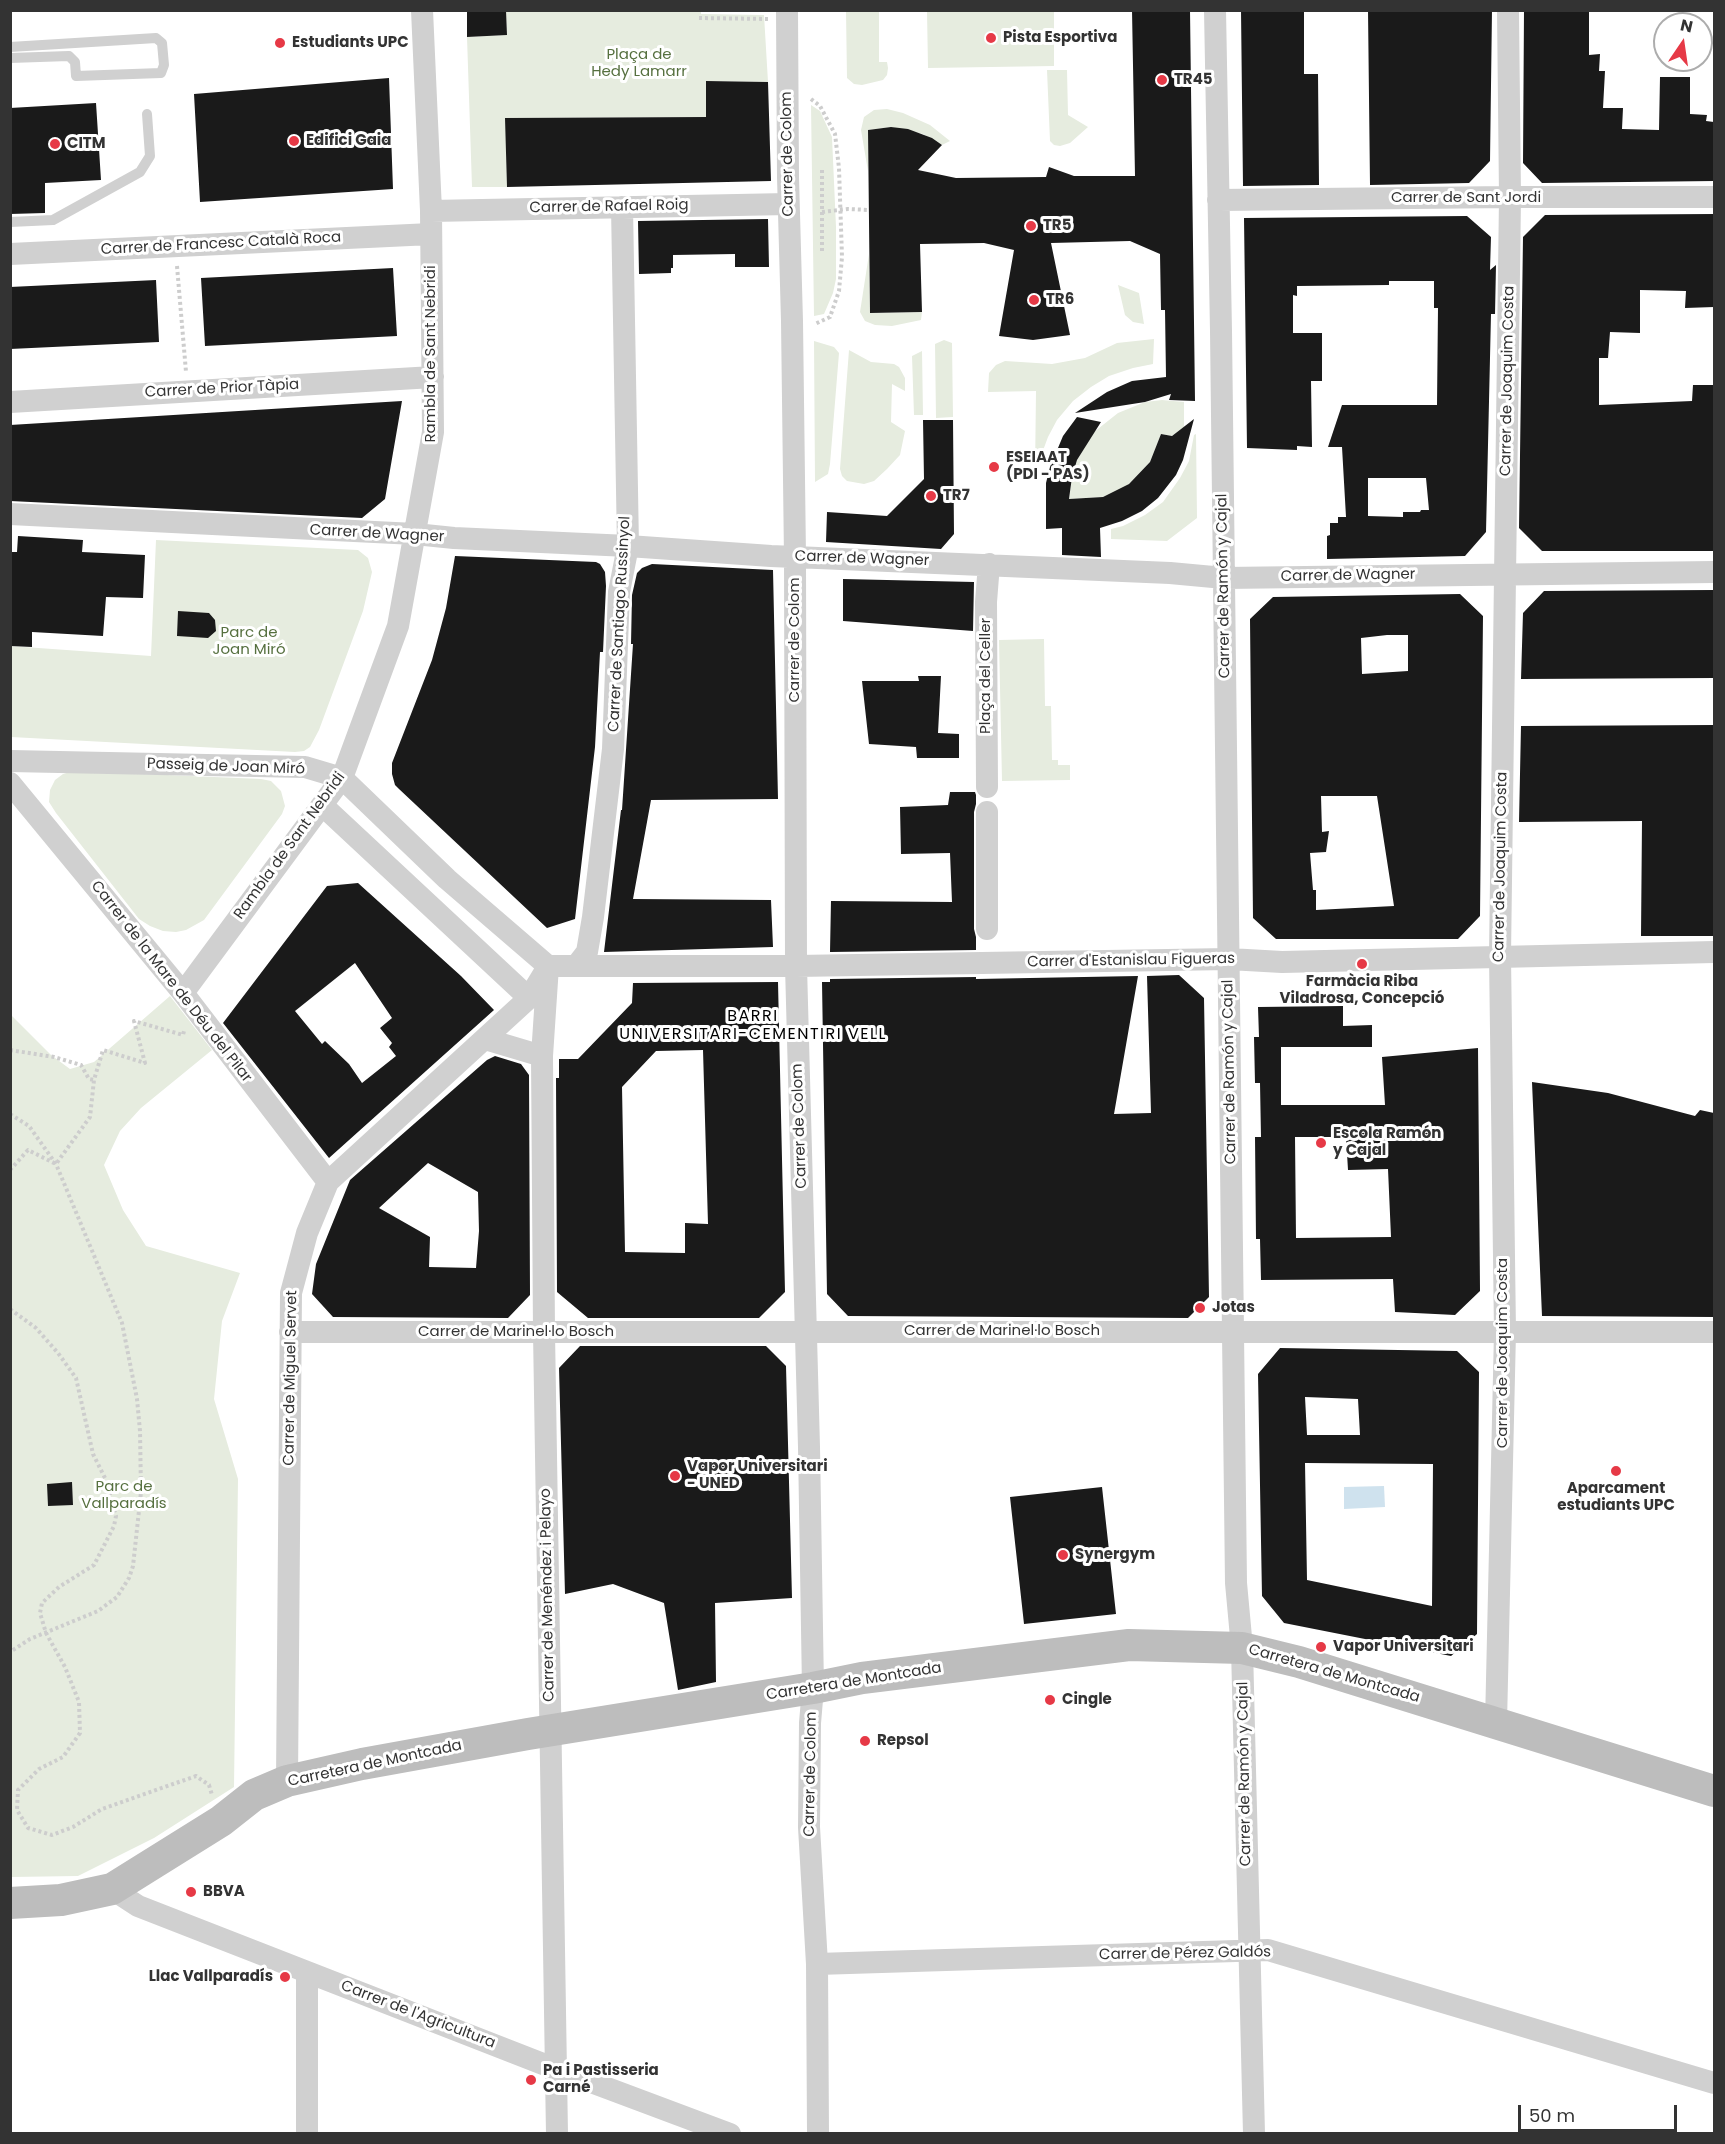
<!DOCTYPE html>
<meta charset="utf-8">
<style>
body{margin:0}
#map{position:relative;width:1725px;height:2144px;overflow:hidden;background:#fff;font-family:Poppins,sans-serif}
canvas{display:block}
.frame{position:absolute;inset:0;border:12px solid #333;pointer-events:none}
.north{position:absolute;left:1653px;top:12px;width:60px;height:60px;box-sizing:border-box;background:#fff;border:2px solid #adadad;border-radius:50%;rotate:13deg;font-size:16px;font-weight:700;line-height:24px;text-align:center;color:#333}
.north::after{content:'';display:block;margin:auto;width:21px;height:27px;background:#e63946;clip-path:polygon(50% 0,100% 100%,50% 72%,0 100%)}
.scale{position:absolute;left:1518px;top:2105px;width:159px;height:27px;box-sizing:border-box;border:3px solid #333;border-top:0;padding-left:8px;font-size:18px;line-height:21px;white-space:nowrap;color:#333;-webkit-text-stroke:4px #fff;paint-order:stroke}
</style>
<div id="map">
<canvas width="1725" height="2144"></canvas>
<div class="frame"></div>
<div class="north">N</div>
<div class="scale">50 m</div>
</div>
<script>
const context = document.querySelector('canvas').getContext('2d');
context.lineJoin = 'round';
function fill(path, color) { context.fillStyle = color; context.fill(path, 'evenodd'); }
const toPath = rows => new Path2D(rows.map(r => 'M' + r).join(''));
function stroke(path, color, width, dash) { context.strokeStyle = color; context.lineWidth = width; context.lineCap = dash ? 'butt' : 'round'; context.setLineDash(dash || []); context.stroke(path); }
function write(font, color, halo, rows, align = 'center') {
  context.font = font + ' Poppins,sans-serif'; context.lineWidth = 6; context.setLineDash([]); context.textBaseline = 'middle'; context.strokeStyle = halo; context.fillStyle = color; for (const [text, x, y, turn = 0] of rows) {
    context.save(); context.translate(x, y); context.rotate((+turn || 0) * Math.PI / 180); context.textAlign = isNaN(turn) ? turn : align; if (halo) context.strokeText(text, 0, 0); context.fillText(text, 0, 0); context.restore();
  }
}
fill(toPath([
 [701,10,701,14,764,15,768,82,706,81,706,117,506,118,507,187,472,187,467,37,507,35,506,11],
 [846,11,879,11,879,62,887,62,888,68,887,75,883,80,862,85,854,84,847,78],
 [927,11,1054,11,1054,66,928,68],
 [1047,70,1067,70,1068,115,1088,127,1070,143,1060,146,1054,145,1050,141],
 [811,105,820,111,832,137,836,227,836,279,833,293,824,314,814,316],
 [887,109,903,113,930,125,950,141,942,145,923,134,891,127,868,130,868,171,861,130,864,117,874,110],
 [869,254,870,313,922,312,921,320,892,326,875,325,865,321,860,312],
 [1118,285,1139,293,1144,324,1133,322,1125,315],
 [1154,339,1153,364,1133,368,1109,376,1091,387,1073,401,1057,420,1048,437,1035,472,1036,391,988,392,989,373,996,365,1005,361,1052,364,1085,358,1117,343],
 [944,340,952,343,953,417,936,418,935,344],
 [814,341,834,347,839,353,830,464,828,474,815,482],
 [849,350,871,362,894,364,899,367,905,378,905,391,892,384,891,422,905,431,900,455,887,469,874,481,864,484,847,481,842,476,840,469],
 [922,351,923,415,914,415,912,356],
 [1162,400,1184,402,1184,427,1172,436,1161,434,1150,462,1129,484,1119,491,1103,497,1069,499,1072,477,1077,460,1094,432,1118,413,1145,402],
 [1196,434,1197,518,1167,541,1111,539,1111,529,1123,526,1145,515,1163,502,1180,478,1189,461,1194,435],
 [156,540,358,550,368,558,372,572,363,611,319,730,310,747,304,751,295,752,11,737,10,646,151,656],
 [1044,639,1045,706,1051,706,1052,760,1058,760,1058,765,1070,765,1070,780,1002,781,999,640],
 [73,771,261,779,271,781,281,791,285,806,282,814,204,920,186,930,176,932,163,931,150,926,139,919,56,813,49,802,50,790,55,780,63,774],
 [170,996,212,1050,141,1108,120,1131,104,1165,123,1210,146,1246,240,1273,222,1321,214,1399,238,1479,234,1787,154,1838,78,1876,11,1877,10,1014,51,1055,70,1069,94,1062]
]), '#e6ecdf');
fill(toPath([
 [1384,1486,1385,1507,1344,1509,1344,1487]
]), '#cfe2ee');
fill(toPath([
 [467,10,506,10,507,35,467,37],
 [1132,10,1190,10,1195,401,1169,400,1171,394,1145,402,1075,413,1107,392,1132,381,1166,377,1165,310,1161,310,1160,254,1130,241,1051,243,1070,335,1033,340,999,336,1014,250,984,243,920,244,922,312,870,313,868,130,891,127,908,129,932,138,942,145,918,170,956,178,1046,177,1049,167,1074,176,1135,176],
 [1241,10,1304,10,1304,74,1318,74,1319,185,1243,186],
 [1368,10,1492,10,1490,161,1469,183,1370,185],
 [1524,10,1589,10,1589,55,1600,54,1599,71,1605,71,1603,108,1623,108,1622,129,1659,130,1660,77,1690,77,1690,114,1707,115,1706,121,1714,122,1714,181,1542,183,1523,163],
 [389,78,393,189,200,202,194,94],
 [706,81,768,82,771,181,507,187,505,118,706,117],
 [96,103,101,180,45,183,45,213,10,214,10,108],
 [1714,214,1714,307,1685,308,1686,291,1640,290,1640,333,1610,332,1608,358,1599,358,1599,405,1692,401,1693,385,1714,385,1714,551,1542,551,1519,528,1523,237,1545,215],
 [1467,216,1491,237,1490,270,1496,265,1495,314,1491,314,1486,532,1465,556,1327,559,1327,536,1330,535,1330,523,1338,523,1338,517,1346,517,1342,447,1328,447,1342,405,1437,405,1438,308,1434,308,1434,281,1389,281,1389,285,1297,286,1297,296,1293,295,1293,333,1322,333,1322,381,1311,381,1312,447,1297,446,1297,450,1247,448,1244,218],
 [1368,478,1426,478,1429,510,1421,510,1420,512,1403,512,1403,517,1368,516],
 [768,219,769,267,735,267,735,254,673,255,673,268,671,268,671,273,639,274,638,221],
 [393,268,397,336,205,346,201,278],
 [156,280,159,342,10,349,10,287],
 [402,401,385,499,362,518,10,501,10,425],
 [1077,417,1101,422,1077,460,1072,477,1069,499,1103,497,1129,484,1150,462,1161,434,1172,436,1194,419,1183,460,1176,475,1158,498,1142,511,1122,521,1100,528,1101,557,1062,555,1062,528,1046,529,1046,483,1050,467,1063,436],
 [923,420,953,420,954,534,941,549,826,542,827,512,887,516,924,479],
 [18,536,83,540,82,552,145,555,143,598,106,597,103,636,32,632,32,647,10,646,12,552,17,552],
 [455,556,596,562,600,564,605,572,606,586,603,652,600,652,595,747,575,919,547,928,399,789,395,785,392,774,392,763,432,660,446,608],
 [652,564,773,570,778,799,651,800,633,899,771,900,773,947,604,952,621,810,622,810,633,644,631,644,632,595,637,573,642,568],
 [843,579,974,582,973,631,843,621],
 [1714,590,1714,678,1521,679,1523,613,1544,591],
 [1460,594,1483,616,1480,916,1458,939,1276,939,1253,918,1250,619,1273,597],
 [1387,635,1408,635,1408,671,1362,674,1361,638],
 [1321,796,1377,796,1394,906,1316,910,1316,890,1313,890,1310,853,1326,852,1329,831,1322,832],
 [178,611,209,613,215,620,216,631,208,638,177,636],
 [918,676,941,676,938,733,959,734,959,758,917,758,916,747,869,744,862,681,919,681],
 [1714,725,1714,936,1641,936,1642,821,1519,822,1521,726],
 [950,792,975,792,976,795,976,804,974,812,974,929,976,937,976,950,830,952,831,901,952,902,950,853,901,854,900,807,948,805],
 [358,883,461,976,494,1010,329,1158,223,1023,327,886],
 [355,963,392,1018,380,1028,392,1043,389,1047,396,1056,362,1083,349,1064,325,1041,322,1044,295,1011],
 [1179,975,1204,998,1209,1297,1188,1318,848,1316,827,1294,822,982,830,982,830,979,976,977,976,979,1138,976,1114,1114,1151,1113,1147,976],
 [778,982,785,1292,759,1318,588,1318,557,1292,556,1078,559,1078,559,1059,578,1059,632,1003,633,983],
 [703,1050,708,1224,685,1223,685,1253,625,1252,622,1087,656,1051],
 [1343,1006,1343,1026,1372,1025,1372,1047,1281,1047,1281,1105,1385,1105,1382,1057,1478,1048,1480,1291,1455,1315,1395,1312,1393,1279,1261,1280,1260,1239,1256,1239,1255,1137,1261,1137,1260,1083,1255,1083,1254,1037,1259,1037,1258,1007],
 [1295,1137,1346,1137,1348,1170,1388,1169,1391,1237,1296,1238],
 [495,1056,521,1064,529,1075,530,1295,508,1318,333,1317,312,1294,316,1264,350,1180,487,1060],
 [428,1163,478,1192,479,1231,476,1268,429,1267,430,1237,379,1208],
 [1532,1082,1608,1093,1695,1116,1700,1110,1714,1113,1714,1317,1542,1316],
 [580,1346,766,1346,786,1366,792,1598,715,1603,716,1682,678,1690,664,1603,613,1584,565,1594,559,1368],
 [1280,1348,1457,1351,1479,1372,1477,1634,1451,1656,1284,1623,1262,1596,1258,1374],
 [1305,1397,1358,1399,1360,1435,1307,1435],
 [1305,1463,1433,1464,1432,1606,1307,1580],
 [72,1482,73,1505,48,1506,47,1484],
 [1102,1487,1116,1614,1024,1624,1010,1497]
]), '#1a1a1a');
stroke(toPath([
 [699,18,768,19],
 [811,99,820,106,835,134,839,168,842,257,839,291,830,317,815,324],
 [822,170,822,251],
 [822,212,848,209,869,210],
 [177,266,186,372],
 [10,1050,54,1057,81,1065,89,1079,94,1080],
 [10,1114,29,1126,56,1164,122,1323,137,1399,140,1431,141,1492,133,1566,129,1578,117,1597,98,1611,30,1639,10,1652],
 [10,1170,28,1150,56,1164,90,1117,94,1080,103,1050,145,1063,134,1021,183,1035,184,1031],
 [10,1309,36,1328,58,1353,76,1378,93,1454,106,1480,116,1516,114,1526,94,1565,59,1587,42,1603,40,1613,46,1633,65,1667,79,1702,80,1733,63,1757,39,1769,18,1790,17,1810,28,1828,52,1835,73,1827,102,1809,196,1776,209,1785,212,1795]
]), '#cdcdcd', 4, [3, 3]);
stroke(toPath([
 [10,47,156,38,162,43,164,65,161,73,76,76,75,62,69,56,10,58],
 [10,222,53,220,140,172,150,156,147,114]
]), '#d0d0d0', 10);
stroke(toPath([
 [787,10,788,177,792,321,795,557,796,966,809,1447,813,1688,810,1723,809,1827,817,1964,818,2134],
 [1215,10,1221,331,1236,1583,1242,1648,1254,2134],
 [1218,200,1510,197,1714,197],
 [431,211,788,204],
 [10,254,431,234],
 [10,402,433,377],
 [10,514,415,534,454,538,628,546,771,556,1170,573,1224,578,1714,572],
 [10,761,305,767,342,778,447,879,548,966],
 [10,783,183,993,328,1182],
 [987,787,986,602,989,564],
 [322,805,529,998],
 [987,812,987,929],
 [577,965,587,952,593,917,613,749,619,592,628,546,622,207],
 [548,966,542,1056,544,1332,557,2134],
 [548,966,796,966,1229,959,1282,962,1714,952],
 [183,993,342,778,398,626,433,432,431,211,422,10],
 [485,1039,542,1056],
 [290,1332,1714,1332],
 [1496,1723,1505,1332,1500,956,1510,197,1508,10],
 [287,1781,291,1293,307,1233,328,1182,529,998,546,970],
 [112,1889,138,1906,543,2064,730,2134],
 [817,1964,1268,1950,1714,2083],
 [307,2134,307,1972]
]), '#d0d0d0', 22);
stroke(toPath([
 [10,1903,61,1900,112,1889,221,1821,254,1795,287,1781,362,1764,528,1734,813,1688,862,1678,1129,1645,1242,1648,1299,1662,1714,1791]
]), '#bdbdbd', 32);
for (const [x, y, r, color] of [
 [991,38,6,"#e63946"],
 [280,43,6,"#e63946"],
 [1162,80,6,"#e63946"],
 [294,141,6,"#e63946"],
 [55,144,6,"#e63946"],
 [1031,226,6,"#e63946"],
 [1034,300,6,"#e63946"],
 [994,467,6,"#e63946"],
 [931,496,6,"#e63946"],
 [1362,964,6,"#e63946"],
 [1321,1143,6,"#e63946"],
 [1200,1308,6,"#e63946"],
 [1616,1471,6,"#e63946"],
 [675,1476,6,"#e63946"],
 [1063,1555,6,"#e63946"],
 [1321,1647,6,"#e63946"],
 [1050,1700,6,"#e63946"],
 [865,1741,6,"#e63946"],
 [191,1892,6,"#e63946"],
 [285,1977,6,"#e63946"],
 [531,2080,6,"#e63946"]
]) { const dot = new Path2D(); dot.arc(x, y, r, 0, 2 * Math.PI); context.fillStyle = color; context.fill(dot); stroke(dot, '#fff', 2); }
write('bold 15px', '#333', '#fff', [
 ["Pista Esportiva",1003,38],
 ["Estudiants UPC",292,43],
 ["TR45",1174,80],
 ["Edifici Gaia",306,141],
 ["CITM",67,144],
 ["TR5",1043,226],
 ["TR6",1046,300],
 ["ESEIAAT",1006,458],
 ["(PDI - PAS)",1006,475],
 ["TR7",943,496],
 ["Farmàcia Riba",1362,982,"center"],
 ["Viladrosa, Concepció",1362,999,"center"],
 ["Escola Ramón",1333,1134],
 ["y Cajal",1333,1151],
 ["Jotas",1212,1308],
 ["Vapor Universitari",687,1467],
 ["- UNED",687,1484],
 ["Aparcament",1616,1489,"center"],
 ["estudiants UPC",1616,1506,"center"],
 ["Synergym",1075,1555],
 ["Vapor Universitari",1333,1647],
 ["Cingle",1062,1700],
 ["Repsol",877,1741],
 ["BBVA",203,1892],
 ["Llac Vallparadís",273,1977,"right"],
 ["Pa i Pastisseria",543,2071],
 ["Carné",543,2088]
], 'left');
write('15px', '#56703f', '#fff', [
 ["Plaça de",639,55],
 ["Hedy Lamarr",639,72],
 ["Parc de",249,633],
 ["Joan Miró",249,650],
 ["Parc de",124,1487],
 ["Vallparadís",124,1504]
]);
write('15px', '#333', '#fff', [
 ["Carrer de Colom",788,154,-91],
 ["Carrer de Sant Jordi",1466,198],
 ["Carrer de Rafael Roig",609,207,-1],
 ["Carrer de Francesc Català Roca",221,244,-3],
 ["Rambla de Sant Nebridi",431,354,-90],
 ["Carrer de Joaquim Costa",1508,381,-89],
 ["Carrer de Prior Tàpia",222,389,-3],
 ["Carrer de Wagner",377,534,3],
 ["Carrer de Wagner",862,559,2],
 ["Carrer de Wagner",1348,576,-1],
 ["Carrer de Ramón y Cajal",1224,586,-91],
 ["Carrer de Santiago Russinyol",620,624,-87],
 ["Carrer de Colom",795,640,-90],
 ["Plaça del Celler",986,676,-90],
 ["Passeig de Joan Miró",226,767,2],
 ["Rambla de Sant Nebridi",290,846,-54],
 ["Carrer de Joaquim Costa",1501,867,-89],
 ["Carrer d'Estanislau Figueras",1131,961,-1],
 ["Carrer de la Mare de Déu del Pilar",171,982,52],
 ["Carrer de Ramón y Cajal",1230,1072,-91],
 ["Carrer de Colom",800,1126,-92],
 ["Carrer de Marinel·lo Bosch",1002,1331],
 ["Carrer de Marinel·lo Bosch",516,1332],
 ["Carrer de Joaquim Costa",1503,1353,-90],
 ["Carrer de Miguel Servet",291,1378,-89],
 ["Carrer de Menéndez i Pelayo",548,1595,-91],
 ["Carretera de Montcada",1334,1674,16],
 ["Carretera de Montcada",854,1682,-9],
 ["Carretera de Montcada",375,1764,-12],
 ["Carrer de Colom",811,1774,-89],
 ["Carrer de Ramón y Cajal",1245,1774,-91],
 ["Carrer de Pérez Galdós",1185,1954,-1],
 ["Carrer de l'Agricultura",418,2015,21]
]);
context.letterSpacing = '1.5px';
write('16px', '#000', '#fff', [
 ["BARRI",753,1017],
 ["UNIVERSITARI-CEMENTIRI VELL",753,1035]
]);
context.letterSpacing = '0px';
</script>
